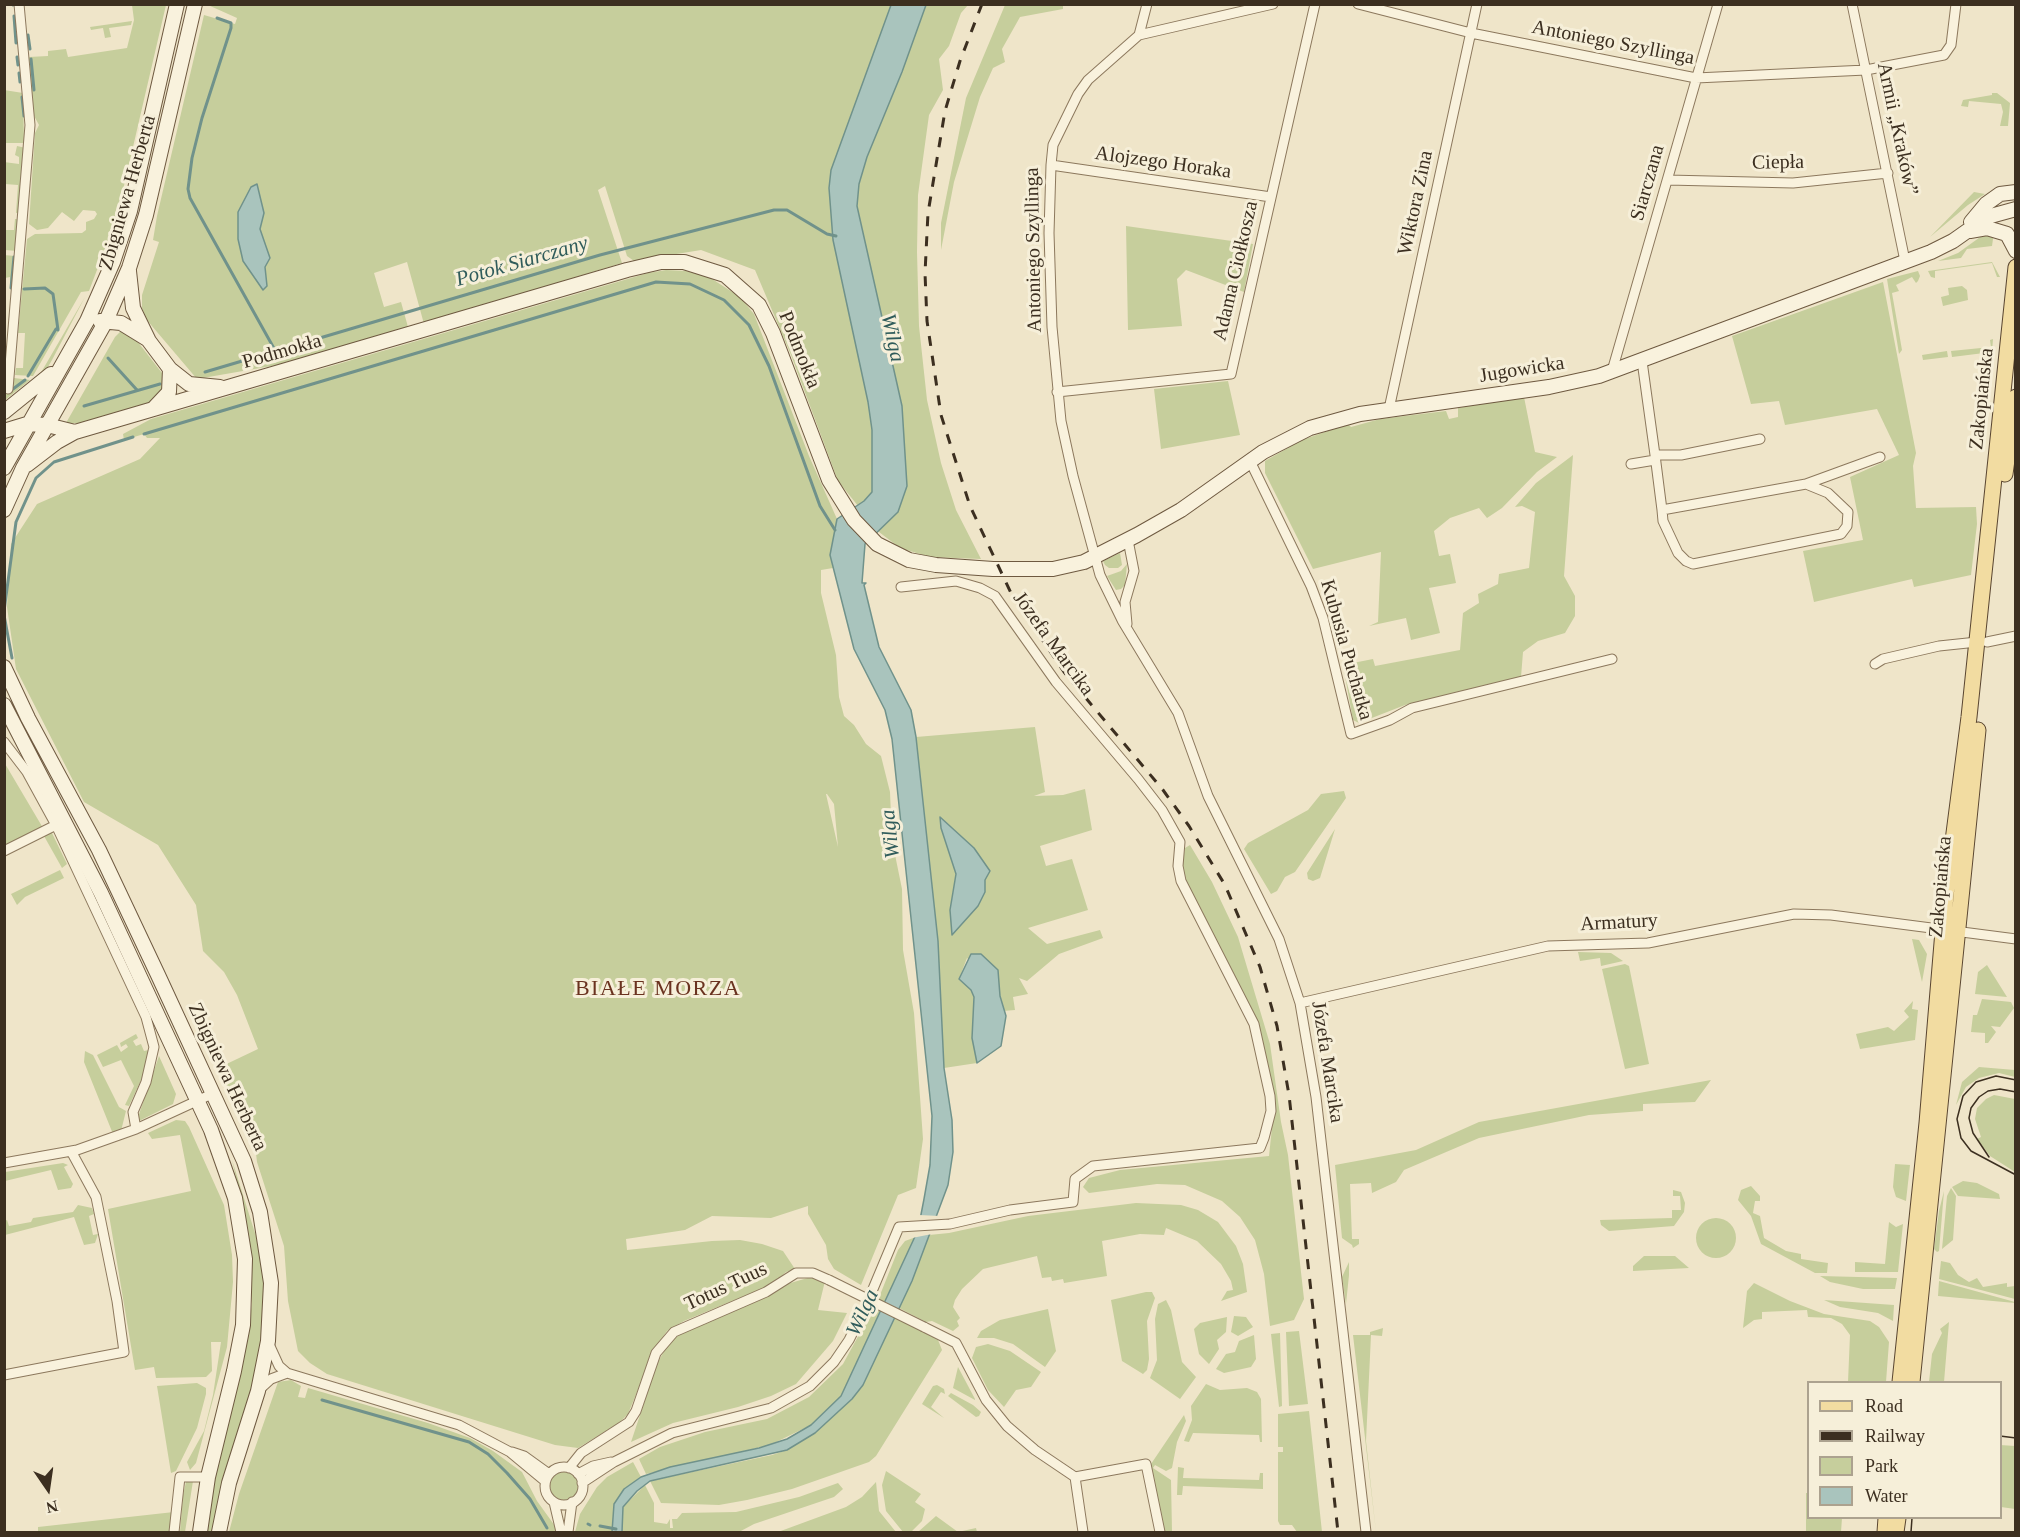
<!DOCTYPE html>
<meta charset="utf-8">
<style>
body{margin:0}
#map{position:relative;width:2020px;height:1537px;overflow:hidden;background:#efe5c9;font-family:Georgia,serif}
canvas{display:block}
.frame{position:absolute;inset:0;border:6px solid #3c2f20;pointer-events:none}
.legend{position:absolute;left:1807px;top:1381px;width:195px;height:138px;box-sizing:border-box;background:#f6efd9;border:2px solid #aca28f;margin:0;padding:8px 10px;list-style:none;font-size:18px;color:#3c2f20}
.legend li{display:flex;align-items:center;gap:12px;height:30px}
.legend b{width:30px;border:2px solid #aca28f}
.north{position:absolute;left:18px;top:1459px;width:60px;height:60px;-webkit-text-stroke:4px #f6efd9;paint-order:stroke;rotate:167deg;font-size:16px;font-weight:700;line-height:24px;text-align:center;color:#3c2f20}
.north::after{content:'';display:block;margin:auto;width:21px;height:27px;background:#3c2f20;clip-path:polygon(50% 0,100% 100%,50% 72%,0 100%)}
</style>
<div id="map">
<canvas width="2020" height="1537"></canvas>
<div class="frame"></div>
<ul class="legend">
<li><b style="height:8px;background:#f2dca1"></b>Road</li>
<li><b style="height:8px;background:#3c2f20"></b>Railway</li>
<li><b style="height:16px;background:#c6ce9c"></b>Park</li>
<li><b style="height:16px;background:#a9c4bd"></b>Water</li>
</ul>
<div class="north">N</div>
</div>
<script>
const context = document.querySelector('canvas').getContext('2d');
context.lineJoin = 'round';
function fill(path, color) { context.fillStyle = color; context.fill(path, 'evenodd'); }
const toPath = rows => new Path2D(rows.map(r => 'M' + r).join(''));
function stroke(path, color, width, dash) { context.strokeStyle = color; context.lineWidth = width; context.lineCap = dash ? 'butt' : 'round'; context.setLineDash(dash || []); context.stroke(path); }
function write(font, color, halo, rows, align = 'center') {
  context.font = font + ' Georgia,serif'; context.lineWidth = 6; context.setLineDash([]); context.textBaseline = 'middle'; context.strokeStyle = halo; context.fillStyle = color; for (const [text, x, y, turn = 0] of rows) {
    context.save(); context.translate(x, y); context.rotate((+turn || 0) * Math.PI / 180); context.textAlign = isNaN(turn) ? turn : align; if (halo) context.strokeText(text, 0, 0); context.fillText(text, 0, 0); context.restore();
  }
}
fill(toPath([
 [132,5,166,5,116,220,89,291,81,292,33,376,15,375,16,368,23,368,25,333,18,333,27,239,35,234,82,233,86,230,86,222,94,219,97,214,95,211,83,210,74,221,62,212,48,228,37,230,29,224,35,133,39,125,33,114,29,57,48,56,48,51,66,49,68,57,127,48,134,20],
 [208,5,968,5,961,13,949,46,939,59,943,90,929,115,918,195,917,252,919,326,927,400,941,463,956,510,981,559,930,557,900,548,879,532,838,481,791,355,755,270,701,250,634,261,627,256,605,186,598,190,622,263,424,324,407,262,374,273,384,307,401,302,408,327,283,364,197,379,146,319,142,308,142,295,159,242,153,240,157,216,204,15,235,24,237,18],
 [1005,5,1063,5,1063,9,1020,17,1002,49,1005,62,993,68,980,97,954,182,941,250,941,223,966,98],
 [132,21,131,25,109,28,111,37,105,38,103,28,91,30,90,27],
 [4,90,23,93,24,143,5,143],
 [1992,93,1997,93,2010,103,2008,126,2000,126,2003,112,2001,104,1969,101,1968,107,1961,106,1963,100,1992,95],
 [17,146,26,148,21,212,16,213,18,185,5,184,4,162,19,164,19,157,15,155],
 [1974,192,1985,194,1968,205,1930,237],
 [15,219,20,219,17,251,5,250,5,230,14,230],
 [1126,226,1253,244,1244,292,1186,270,1177,279,1182,326,1128,330],
 [1994,232,1992,246,1967,249,1961,258,1938,261,1958,253,1983,235],
 [4,255,15,256,13,285,10,286,10,277,5,278],
 [1992,262,2000,277,1997,277,1992,263,1935,271,1935,278,1931,277,1928,271],
 [666,270,686,271,709,277,740,297,754,314,809,456,837,519,830,555,833,568,821,570,821,593,836,655,839,697,844,716,854,725,866,744,881,756,890,792,892,840,902,889,903,950,914,1013,923,1139,916,1188,898,1195,861,1285,834,1269,828,1259,826,1245,808,1214,808,1206,771,1218,712,1216,685,1230,626,1239,627,1250,712,1241,740,1240,762,1244,783,1251,795,1269,786,1272,773,1284,684,1321,667,1331,654,1350,628,1414,619,1423,578,1448,555,1445,327,1374,310,1363,298,1351,288,1301,284,1246,257,1162,254,1136,216,1069,258,1049,237,995,224,972,203,951,196,905,158,845,84,802,16,669,7,607,11,544,37,504,140,459,160,438,147,438,144,434,124,440,123,434,151,419,648,273],
 [827,794,834,804,838,847,826,794],
 [1918,271,1920,276,1918,281,1916,283,1912,277,1896,285,1899,291,1892,293,1902,350,1899,354,1887,279],
 [1883,282,1916,453,1913,466,1916,508,1976,507,1977,524,1971,575,1914,587,1912,579,1814,602,1803,551,1863,540,1850,477,1899,455,1877,409,1785,425,1779,401,1751,404,1732,336],
 [1962,286,1967,290,1968,300,1943,306,1941,297,1949,295,1948,288],
 [85,297,52,360,45,372,39,376],
 [123,329,134,337,162,373,164,384,162,392,150,403,80,423,66,423,115,337],
 [1993,339,1992,352,1952,357,1951,351,1991,347,1990,340],
 [1947,351,1948,357,1923,360,1922,355],
 [14,378,30,380,5,400,5,393,13,389],
 [1228,381,1240,435,1161,449,1154,389],
 [1524,397,1535,452,1557,457,1537,472,1502,508,1487,518,1479,508,1450,518,1434,531,1439,556,1450,554,1456,583,1429,588,1440,633,1411,640,1406,618,1369,626,1378,622,1381,552,1313,569,1265,473,1265,461,1302,440,1348,424,1351,427,1380,419,1446,411,1449,419,1458,417,1458,408],
 [1573,455,1564,576,1575,596,1575,616,1565,633,1538,641,1523,652,1521,677,1405,705,1359,723,1353,720,1343,665,1373,659,1375,666,1460,650,1463,613,1479,603,1478,594,1498,584,1499,574,1529,568,1535,512,1522,506,1515,507,1536,483],
 [1120,553,1122,565,1118,568,1109,568,1105,565,1103,561],
 [1127,564,1125,585,1121,589,1116,590,1107,576,1121,571],
 [1035,727,1045,792,1034,796,1063,795,1085,789,1092,830,1040,846,1046,866,1072,859,1088,910,1028,928,1047,944,1100,930,1103,938,1059,954,1027,981,1019,978,1028,994,1013,997,1015,1010,1003,1011,1000,996,967,958,959,979,972,990,974,997,972,1038,977,1063,944,1068,938,941,916,737],
 [941,818,974,848,983,863,985,880,985,892,952,934,950,910,956,874,941,828],
 [4,762,43,828,4,849],
 [1344,791,1346,798,1295,872,1285,877,1277,891,1271,894,1244,849,1248,843,1308,810,1321,794],
 [1335,829,1320,878,1313,881,1308,879,1307,873],
 [51,831,67,864,62,868,44,836],
 [1190,845,1212,882,1238,937,1270,1044,1281,1122,1288,1155,1304,1299,1294,1320,1270,1326,1264,1274,1255,1240,1240,1217,1222,1201,1185,1185,1157,1184,1089,1193,1083,1187,1089,1178,1120,1170,1269,1156,1273,1118,1256,1020,1186,887,1182,865,1185,848],
 [60,870,64,878,25,897,17,905,11,894],
 [1912,939,1919,940,1927,954,1922,982],
 [1578,952,1611,953,1623,961,1601,966,1600,958,1580,961],
 [1625,964,1629,966,1649,1064,1625,1069,1602,969],
 [1987,965,2007,997,1975,994,1978,972],
 [1982,999,2011,1002,2014,1008,2000,1027,1991,1026,1996,1032,1988,1043,1985,1043,1985,1033,1971,1032,1973,1015,1977,1015],
 [1913,1001,1912,1009,1918,1010,1915,1040,1860,1049,1856,1034,1888,1027,1894,1031,1909,1017,1904,1011],
 [136,1034,138,1038,133,1041,136,1046,141,1044,144,1051,149,1050,147,1067,129,1106,125,1105,134,1086,121,1060,103,1067,97,1055,117,1045,121,1052,128,1047,126,1044,121,1047,120,1043],
 [85,1051,93,1055,119,1107,126,1111,121,1131,113,1134,84,1062],
 [159,1056,176,1094,173,1104,141,1120,137,1120],
 [1979,1067,2015,1070,2015,1077,1999,1073,1979,1078,1966,1087,1956,1105,1962,1082],
 [1711,1080,1695,1102,1643,1104,1643,1111,1589,1115,1479,1138,1404,1170,1396,1182,1372,1193,1371,1183,1350,1184,1352,1239,1359,1239,1359,1244,1353,1248,1352,1245,1342,1238,1335,1165,1416,1150,1479,1122],
 [1994,1095,2015,1099,2015,1172,1990,1156,1977,1139,1981,1137,1975,1119,1977,1108,1986,1099],
 [176,1120,185,1121,189,1127,224,1205,232,1255,233,1282,227,1347,196,1463,190,1470,187,1462,204,1431,213,1395,221,1342,211,1342,212,1371,206,1377,156,1378,154,1367,135,1370,108,1209,191,1191,180,1135,152,1139,148,1133],
 [232,1160,260,1249,265,1285,262,1337,253,1384,213,1532,206,1532,216,1469,245,1352,252,1304,248,1230],
 [63,1163,68,1165,64,1167,73,1184,71,1188,58,1190,51,1170,5,1181,5,1172],
 [1895,1164,1910,1165,1906,1201,1896,1197,1893,1187],
 [1963,1181,1977,1183,1999,1194,2000,1199,1958,1196,1952,1187],
 [1751,1186,1760,1196,1760,1201,1755,1201,1753,1213,1760,1216,1764,1238,1786,1251,1801,1254,1801,1259,1828,1263,1827,1273,1815,1273,1761,1244,1751,1216,1738,1200,1741,1190],
 [1951,1188,1956,1196,1953,1240,1942,1249,1947,1196],
 [1673,1190,1681,1192,1685,1203,1684,1212,1674,1226,1609,1231,1601,1225,1600,1220,1672,1218,1672,1210,1681,1210,1680,1196,1673,1196],
 [1944,1191,1939,1251,1937,1252,1934,1249,1939,1211],
 [1136,1203,1181,1205,1198,1210,1218,1222,1236,1246,1243,1264,1247,1292,1221,1301,1227,1291,1233,1290,1231,1281,1221,1264,1197,1241,1166,1228,1164,1235,1140,1234,1102,1241,1107,1276,1064,1283,1063,1279,1052,1281,1051,1277,1042,1278,1037,1256,983,1269,962,1289,955,1300,953,1307,960,1318,957,1321,959,1326,953,1331,932,1321,926,1322,899,1308,929,1235,949,1233,1028,1216],
 [78,1205,92,1208,94,1214,89,1216,93,1235,98,1234,95,1243,84,1245,74,1217,5,1235,5,1221,7,1220,9,1226,31,1222,33,1218,73,1212],
 '1696 1238a20 20 0 1 1 40 0a20 20 0 1 1-40 0Z',
 [1889,1222,1896,1227,1903,1224,1898,1272,1855,1272,1855,1262,1885,1264],
 [916,1237,885,1303,878,1300,898,1250,905,1241],
 [1644,1256,1675,1256,1689,1268,1633,1271,1633,1266],
 [1941,1261,1950,1263,1958,1275,1969,1282,1977,1278,1983,1287,2007,1283,2007,1287,2015,1286,2015,1282,2015,1299,1939,1279],
 [1349,1262,1349,1275,1346,1304,1342,1277],
 [1820,1276,1897,1278,1895,1289,1863,1289,1830,1282],
 [811,1277,825,1281,818,1310,847,1313,833,1341,796,1384,771,1396,738,1407,673,1423,631,1442,657,1364,669,1342,680,1331,787,1284],
 [1939,1281,2015,1302,2015,1303,1938,1296],
 [1754,1283,1790,1301,1824,1314,1870,1321,1879,1327,1889,1342,1886,1382,1848,1382,1850,1335,1842,1324,1831,1318,1808,1317,1807,1310,1762,1312,1762,1319,1754,1320,1743,1328,1747,1291],
 [1146,1292,1152,1292,1155,1298,1147,1321,1149,1359,1147,1370,1143,1374,1122,1361,1111,1300],
 [1166,1300,1171,1310,1182,1362,1196,1377,1180,1399,1150,1378,1157,1360,1155,1319,1158,1304],
 [1824,1300,1894,1305,1893,1321,1878,1313,1840,1307],
 [874,1307,881,1310,846,1387,841,1396,811,1425,770,1445,646,1474,639,1459,660,1447,705,1432,767,1419,809,1397,843,1364],
 [1048,1309,1056,1351,1045,1367,1013,1344,994,1338,977,1338,981,1331,1000,1320],
 [895,1316,938,1340,942,1350,876,1456,869,1462,792,1489,747,1500,719,1505,661,1503,650,1481,772,1455,787,1450,815,1433,852,1399,863,1385],
 [1234,1316,1246,1317,1253,1327,1238,1336,1231,1332],
 [1227,1317,1226,1332,1217,1340,1219,1349,1209,1364,1199,1354,1194,1329,1200,1323],
 [1949,1322,1944,1382,1929,1382,1932,1354,1942,1333,1940,1329],
 [1383,1328,1382,1336,1371,1335,1366,1441,1376,1532,1353,1335,1370,1335,1370,1332],
 [1299,1331,1308,1404,1289,1406,1286,1332],
 [1280,1333,1282,1406,1279,1407,1271,1334],
 [1254,1335,1256,1359,1251,1367,1224,1373,1216,1369,1226,1354,1235,1352,1239,1341],
 [988,1344,1010,1351,1041,1372,1031,1387,1016,1390,1004,1407,988,1390,972,1358,976,1347],
 [958,1367,975,1399,975,1400,953,1388],
 [291,1380,301,1386,298,1397,305,1398,308,1388,428,1423,470,1438,493,1451,522,1472,537,1501,555,1526,555,1532,229,1532,239,1494,278,1382],
 [197,1383,206,1388,206,1394,197,1428,176,1471,171,1473,157,1386],
 [1206,1384,1220,1390,1247,1388,1257,1392,1261,1399,1262,1442,1260,1442,1259,1435,1193,1433,1189,1442,1184,1441,1192,1420,1191,1406],
 [937,1385,944,1389,945,1394,941,1392,931,1407,944,1418,922,1404,933,1386],
 [951,1393,973,1405,981,1412,979,1416,976,1417,948,1396],
 [1309,1411,1322,1532,1297,1532,1292,1525,1280,1525,1278,1521,1278,1452,1283,1452,1283,1447,1278,1447,1278,1414],
 [1184,1415,1186,1421,1177,1442,1172,1468,1166,1471,1155,1465,1153,1468,1171,1480,1172,1532,1163,1532,1151,1464],
 [2000,1445,2015,1446,2015,1509,2001,1507],
 [633,1462,641,1477,624,1489,614,1504,612,1532,575,1532,580,1514,597,1487,607,1477],
 [1178,1467,1184,1468,1183,1478,1259,1480,1260,1473,1263,1473,1263,1489,1183,1486,1182,1495,1177,1495],
 [886,1471,921,1494,915,1502,925,1509,922,1521,911,1532,903,1532,886,1511,882,1485],
 '550 1486a14 14 0 1 1 28 0a14 14 0 1 1-28 0Z',
 [193,1481,185,1532,180,1532,183,1495,186,1482],
 [876,1482,879,1511,896,1532,778,1532,846,1507,862,1497],
 [838,1483,843,1489,834,1497,754,1524,739,1532,622,1532,623,1507,645,1485,654,1503,654,1522,667,1524,670,1519,670,1528,673,1528,672,1519,677,1519,682,1513,736,1512,799,1497],
 [1806,1486,1806,1493,1808,1493,1808,1518,1842,1518,1841,1532,1806,1532],
 [174,1512,171,1532,38,1532,38,1527],
 [936,1516,958,1532,976,1528,977,1532,918,1532]
]), '#c6ce9c');
const water = toPath([
 [891,5,926,5,902,72,867,157,859,184,857,206,902,406,907,486,898,512,865,544,862,583,866,583,864,585,879,647,911,710,916,737,938,941,944,1068,952,1120,953,1152,948,1185,912,1281,863,1385,852,1399,815,1433,787,1450,650,1481,637,1491,623,1507,622,1532,612,1532,614,1504,624,1489,641,1477,670,1467,759,1448,787,1439,811,1425,841,1396,918,1230,924,1199,930,1165,932,1116,892,739,885,710,854,649,830,555,837,519,864,501,872,492,872,430,868,402,833,240,829,188,831,170,891,5],
 [257,184,264,213,260,229,270,258,265,267,267,286,263,290,243,261,238,239,238,212,251,187,257,184],
 [940,817,974,848,990,871,985,880,985,892,978,906,952,935,950,910,956,874,941,828,940,817],
 [971,954,981,954,998,970,1000,996,1006,1016,1001,1046,977,1063,972,1038,974,997,971,990,959,979,971,954]
]);
fill(water, '#a9c4bd');
stroke(water, '#70928b', 1.5);
fill(toPath([
 [919,1215,940,1216,932,1234,912,1238]
]), '#efe5c9');
stroke(toPath([
 [12,4,13,5],
 [14,16,16,43],
 [217,18,231,23,231,28,202,118,192,158,188,189,190,198,276,352],
 [28,35,30,49],
 [17,57,18,65],
 [31,59,34,90],
 [19,73,20,82],
 [22,97,24,116],
 [11,288,14,257],
 [24,289,45,288,53,294,58,330],
 [108,358,137,390],
 [205,372,600,255,774,210,787,210,827,234,836,236],
 [28,376,56,329],
 [13,389,25,380],
 [84,406,160,384],
 [144,434,656,282,690,284,724,300,749,325,769,366,820,506,835,530],
 [4,611,16,522,36,478,54,462,133,437],
 [4,615,12,658],
 [322,1400,469,1442,488,1454,507,1473,530,1499,547,1528],
 [588,1524,590,1525],
 [600,1526,616,1529]
]), '#70928b', 3);
const street = toPath([
 [1273,4,1139,35,1088,80,1078,94,1053,145,1051,165,1049,233,1052,327,1061,421,1073,476,1100,575,1123,622,1178,713,1208,796,1279,939,1300,1003,1316,1097,1366,1532],
 [1358,4,1471,33,1696,78,1866,70,1944,55,1951,45,1956,4],
 [1852,4,1905,261],
 [1139,35,1147,4],
 [1051,165,1271,197],
 [1668,180,1793,183,1888,173],
 [1642,361,1655,455],
 [1612,371,1718,4],
 [8,389,30,125,19,4],
 [1057,392,1231,374,1315,4],
 [1389,409,1477,4],
 [1250,461,1311,586,1323,618,1351,734,1390,720,1412,708,1612,659],
 [1631,464,1655,460],
 [1806,484,1828,493,1848,512,1847,526,1841,534,1693,564,1686,561,1678,553,1663,521,1662,510,1806,484],
 [1806,484,1880,457],
 [1662,510,1655,455,1681,455,1760,439],
 [1127,624,1125,602,1134,571,1128,540],
 [1987,642,2016,636],
 [1875,664,1883,659,1939,646,1977,642],
 [4,742,27,772,56,825,146,1017,154,1047,146,1082,133,1112,136,1129],
 [4,851,56,825],
 [1300,1003,1548,946,1648,943,1794,914,1831,915,2016,939],
 [4,1163,77,1150,136,1129,214,1093],
 [924,1327,956,1343,986,1400,1007,1426,1035,1450,1075,1477,1146,1464,1160,1532],
 [269,1344,279,1366,287,1373,459,1425,510,1452,545,1481],
 [4,1375,124,1352,117,1301,96,1197,71,1151],
 [259,1390,271,1379,287,1373],
 [512,1452,524,1456,549,1474],
 '545 1486a19 19 0 1 1 38 0a19 19 0 1 1-38 0Z',
 [569,1468,581,1453,629,1422,636,1411,656,1353,674,1332,766,1292,796,1273,813,1273,829,1280],
 [578,1474,593,1466,611,1462],
 [1075,1477,1083,1532],
 [582,1483,614,1462,672,1433,771,1408,810,1386,834,1362,849,1340,865,1308,899,1227,950,1224,1010,1210,1073,1202,1075,1179,1093,1166,1260,1148,1264,1138,1271,1111,1270,1096,1254,1024,1181,881,1178,866,1180,842,1162,810,1138,779,1056,682,995,596,980,588,956,581,901,587],
 [554,1502,561,1532],
 [174,1532,180,1477,208,1477],
 [568,1532,572,1502]
]);
const secondary = toPath([
 [1971,222,1986,204,2000,194,2016,192],
 [1970,231,1987,228,2007,234,2016,251],
 [129,271,133,308,149,341,170,369,189,384,220,387],
 [100,321,121,323,147,339],
 [153,409,169,392,170,369],
 [4,412,51,374],
 [4,431,27,424,47,425,75,432,627,270,661,262,684,262,725,275,759,305,773,333,829,480,854,520,877,544,909,560,936,565,993,569,1053,569,1084,562,1137,535,1181,510,1263,452,1310,428,1360,414,1549,387,1599,376,1931,252,1953,241,1987,217,2016,209],
 [27,465,57,442,75,432],
 [4,468,87,321,113,262,130,211,177,4],
 [4,510,23,468,106,321,129,268,146,215,195,4],
 [4,667,28,718,99,850,158,975,244,1161,260,1212,271,1283,268,1341,258,1391,229,1483,219,1532],
 [4,705,101,893,211,1130,235,1198,245,1259,243,1325,234,1371,208,1477,200,1532]
]);
const primary = toPath([
 [2005,474,2016,397],
 [1900,1382,1927,1123,1946,895,1969,717,2016,267],
 [1912,1382,1978,730],
 [1885,1532,1886,1518],
 [1896,1532,1898,1518]
]);
stroke(street, '#8c785d', 11);
stroke(secondary, '#6e5940', 16);
stroke(primary, '#5a4631', 17);
stroke(street, '#f9f2dd', 9);
stroke(secondary, '#f9f2dd', 14);
stroke(primary, '#f2dca1', 15);
stroke(toPath([
 [2016,1080,1996,1076,1976,1082,1963,1096,1957,1119,1961,1138,1971,1151,2016,1175],
 [1989,1157,1973,1133,1969,1118,1971,1108,1979,1097,1988,1091,2000,1089,2016,1092],
 [2000,1436,2016,1438],
 [1911,1532,1912,1518]
]), '#3c2f20', 1.5);
stroke(toPath([
 [982,4,960,61,945,111,928,213,925,273,927,321,941,415,970,506,1011,593,1064,672,1163,790,1189,826,1225,885,1260,967,1277,1026,1289,1095,1338,1532]
]), '#3c2f20', 3, [10, 10]);
const streetBridge = toPath([
 [829,1280,924,1327]
]);
stroke(streetBridge, '#8c785d', 11, []);
stroke(streetBridge, '#f9f2dd', 9);
write('20px', '#3c2f20', '#f6efd9', [
 ["Antoniego Szyllinga",1613,43,11],
 ["Armii „Kraków”",1897,129,78],
 ["Alojzego Horaka",1163,163,8],
 ["Ciepła",1778,163,-1],
 ["Siarczana",1648,183,-74],
 ["Zbigniewa Herberta",128,193,-74],
 ["Wiktora Zina",1416,203,-78],
 ["Antoniego Szyllinga",1034,250,-91],
 ["Adama Ciołkosza",1236,271,-77],
 ["Podmokła",799,350,68],
 ["Podmokła",282,352,-16],
 ["Jugowicka",1522,370,-9],
 ["Zakopiańska",1982,399,-84],
 ["Józefa Marcika",1053,644,54],
 ["Kubusia Puchatka",1346,650,74],
 ["Zakopiańska",1941,887,-85],
 ["Armatury",1619,923,-3],
 ["Józefa Marcika",1327,1062,81],
 ["Zbigniewa Herberta",227,1077,65],
 ["Totus Tuus",726,1287,-25]
]);
write('italic 21px', '#305c5b', '#f6efd9', [
 ["Potok Siarczany",522,262,-16],
 ["Wilga",892,338,78],
 ["Wilga",891,834,-96],
 ["Wilga",863,1313,-65]
]);
context.letterSpacing = '1.5px';
write('22px', '#6a321f', '#f6efd9', [
 ["BIAŁE MORZA",658,989]
]);
context.letterSpacing = '0px';
</script>
